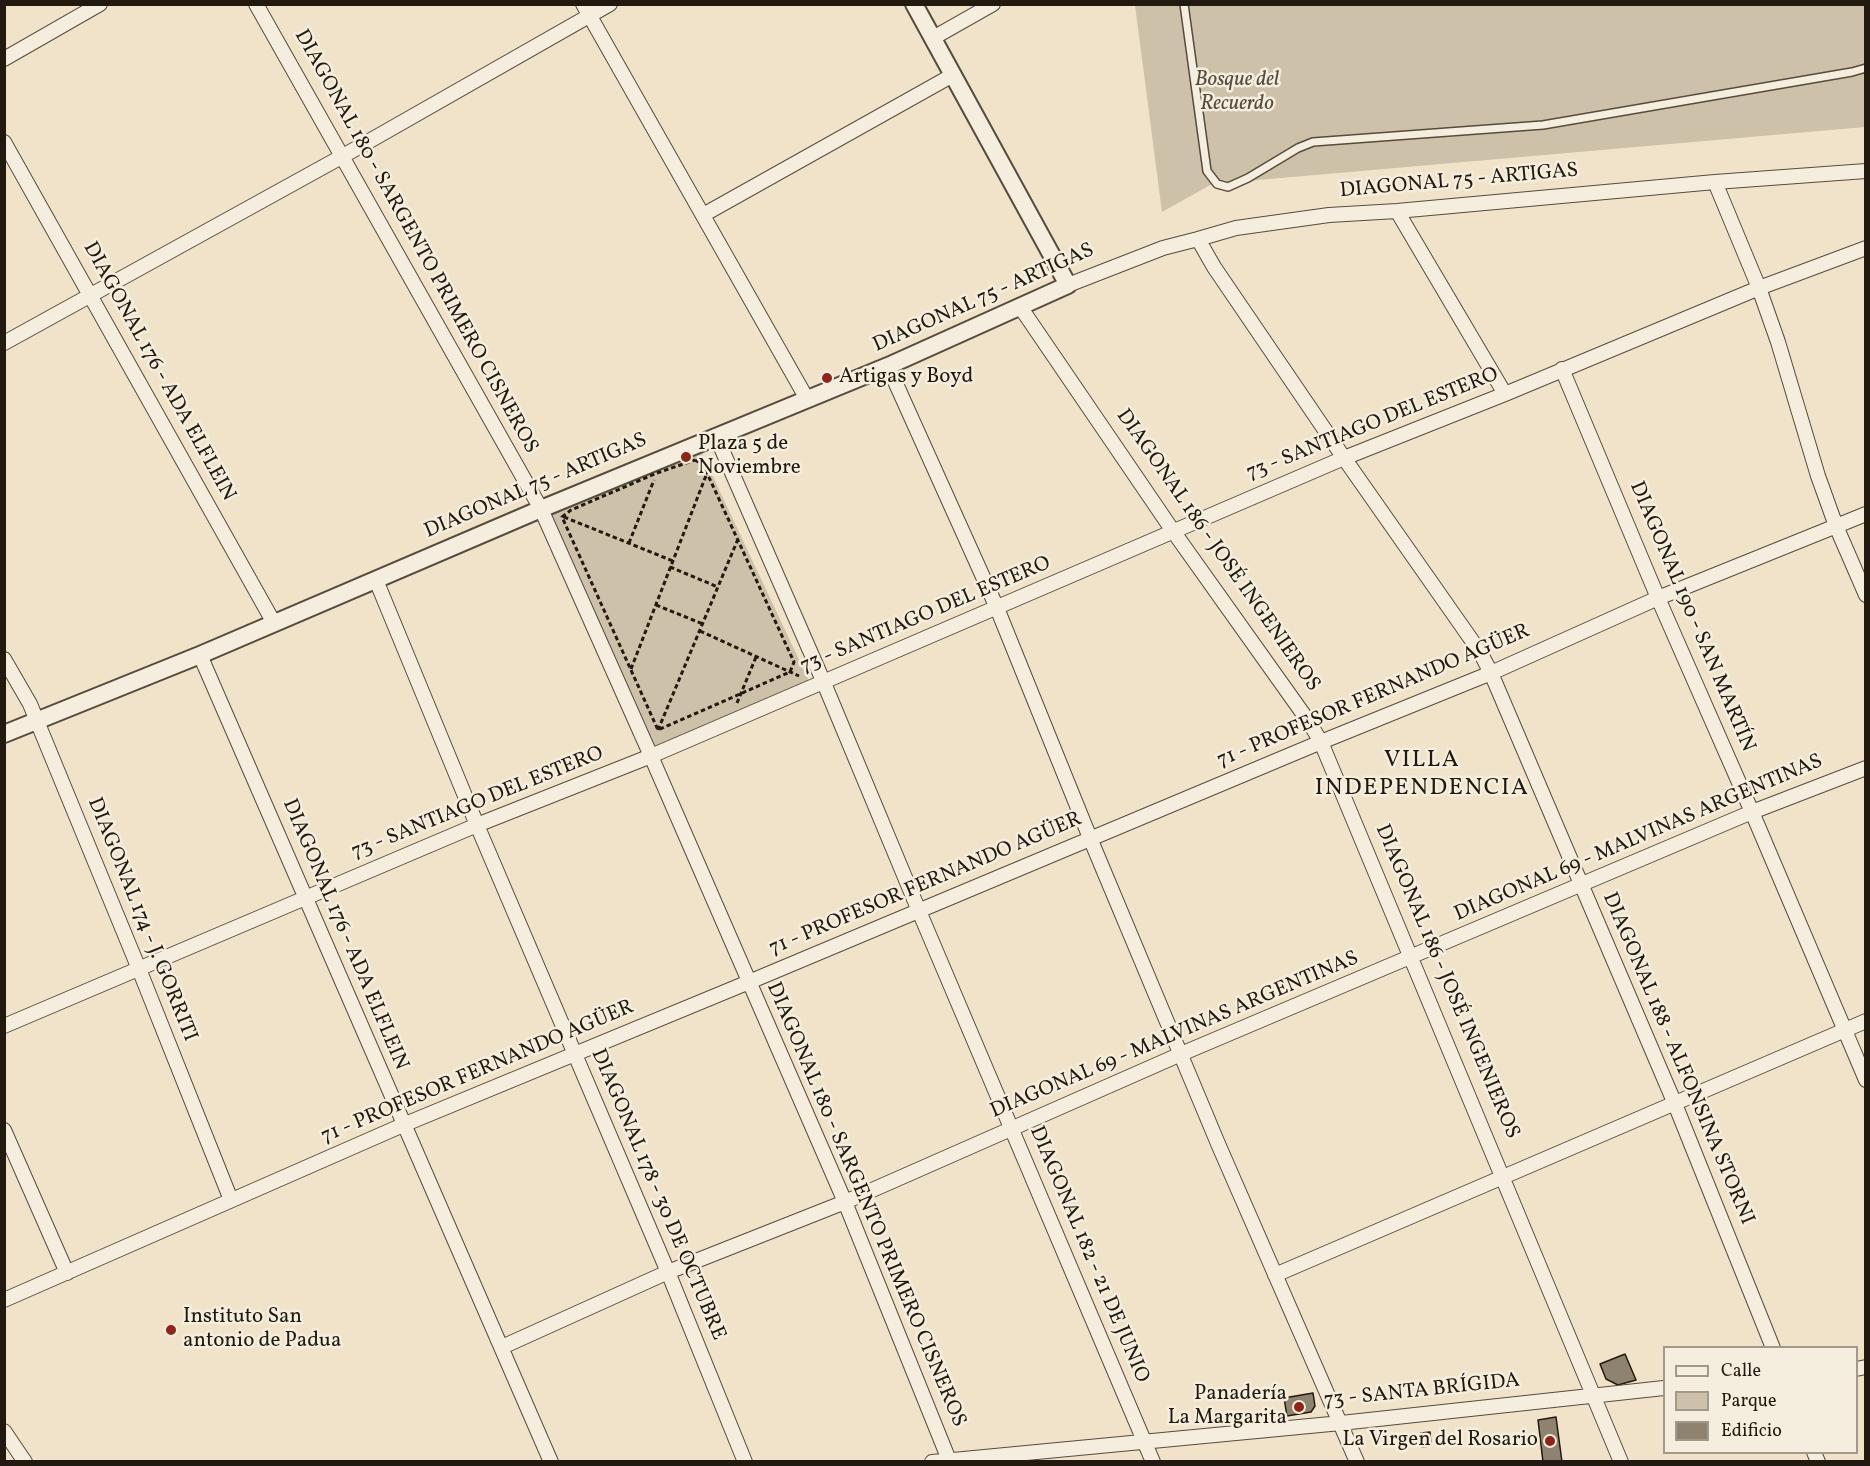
<!DOCTYPE html>
<meta charset="utf-8">
<style>
body{margin:0}
#map{position:relative;width:1870px;height:1466px;overflow:hidden;background:#f0e3ca;font-family:Vollkorn,serif}
canvas{display:block}
.frame{position:absolute;inset:0;border:6px solid #221a0f;pointer-events:none}
.legend{position:absolute;left:1663px;top:1346px;width:195px;height:108px;box-sizing:border-box;background:#f5eddd;border:2px solid #a1998b;margin:0;padding:8px 10px;list-style:none;font-size:18px;color:#221a0f}
.legend li{display:flex;align-items:center;gap:12px;height:30px}
.legend b{width:30px;border:2px solid #a1998b}
</style>
<div id="map">
<canvas width="1870" height="1466"></canvas>
<div class="frame"></div>
<ul class="legend">
<li><b style="height:8px;background:#f5eddd"></b>Calle</li>
<li><b style="height:16px;background:#cdc1aa"></b>Parque</li>
<li><b style="height:16px;background:#8d8370"></b>Edificio</li>
</ul>
</div>
<script>
const context = document.querySelector('canvas').getContext('2d');
context.lineJoin = 'round';
function fill(path, color) { context.fillStyle = color; context.fill(path, 'evenodd'); }
const toPath = rows => new Path2D(rows.map(r => 'M' + r).join(''));
function stroke(path, color, width, dash) { context.strokeStyle = color; context.lineWidth = width; context.lineCap = dash ? 'butt' : 'round'; context.setLineDash(dash || []); context.stroke(path); }
function write(font, color, halo, rows, align = 'center') {
  context.font = font + ' Vollkorn,serif'; context.lineWidth = 5; context.setLineDash([]); context.textBaseline = 'middle'; context.strokeStyle = halo; context.fillStyle = color; for (const [text, x, y, turn = 0] of rows) {
    context.save(); context.translate(x, y); context.rotate((+turn || 0) * Math.PI / 180); context.textAlign = isNaN(turn) ? turn : align; if (halo) context.strokeText(text, 0, 0); context.fillText(text, 0, 0); context.restore();
  }
}
fill(toPath([
 [1135,5,1865,5,1865,127,1212,184,1162,212],
 [699,447,810,683,655,749,549,512]
]), '#cdc1aa');
const building = toPath([
 [1625,1354,1636,1380,1618,1385,1606,1379,1600,1364,1625,1354],
 [1313,1393,1315,1406,1311,1412,1287,1416,1284,1398,1313,1393],
 [1556,1417,1562,1462,1543,1462,1538,1420,1556,1417],
 [1430,1432,1431,1446,1422,1447,1421,1433,1430,1432]
]);
fill(building, '#8d8370');
stroke(building, '#221a0f', 1.5);
const service = toPath([
 [1184,4,1207,171,1217,184,1228,187,1248,178,1298,148,1313,142,1543,125,1852,72,1866,68]
]);
const minor = toPath([
 [256,4,541,509,651,756,845,1202,949,1460],
 [583,4,807,399],
 [933,38,993,4],
 [4,59,100,4],
 [4,142,274,623],
 [1715,182,1759,288,1778,342,1818,476,1836,526,1866,595],
 [1397,211,1505,394],
 [703,215,953,75],
 [1198,239,1214,267,1344,458,1480,652,1491,673,1675,1104,1773,1348],
 [1068,285,1163,248,1198,239,1236,228,1329,215,1397,211,1715,182,1866,171],
 [1021,308,1173,531,1309,722,1321,742,1621,1462],
 [4,343,343,156,610,4],
 [888,366,997,608,1090,838,1219,1146,1357,1462],
 [1562,369,1658,598,1752,812,1866,1080],
 [716,436,824,683,919,911,1153,1462],
 [376,580,477,825,668,1272,745,1462],
 [200,655,551,1462],
 [4,659,30,704,139,969,231,1200],
 [4,1026,477,825,651,756,1344,458,1505,394,1759,288,1866,248],
 [4,1130,67,1273],
 [1275,1275,1866,1021],
 [4,1300,403,1125,749,982,1321,742,1491,673,1658,598,1866,514],
 [502,1347,668,1272,845,1202,1181,1054,1752,812,1866,768],
 [1856,1369,1866,1367],
 [4,1431,25,1462],
 [1814,1452,1818,1462],
 [932,1462,1341,1423,1664,1388]
]);
const tertiary = toPath([
 [4,734,200,655,541,509,888,366,1068,285,914,4]
]);
stroke(service, '#564c3e', 10);
stroke(minor, '#564c3e', 16);
stroke(tertiary, '#564c3e', 20);
stroke(toPath([
 [1398,4,1408,4],
 [695,460,702,464,707,473,794,662,790,672,658,730,562,517,571,510,657,473,695,460],
 [564,517,673,561],
 [629,543,654,480],
 [670,567,718,587],
 [656,605,703,624],
 [700,631,799,676],
 [631,669,707,473],
 [737,703,756,657],
 [658,730,738,539]
]), '#221a0f', 3, [4.5, 3]);
stroke(service, '#f5eddd', 7);
stroke(minor, '#f5eddd', 14);
stroke(tertiary, '#f5eddd', 16);
for (const [x, y, r, color] of [
 [827,378,6,"#8f2418"],
 [686,457,6,"#8f2418"],
 [171,1330,6,"#8f2418"],
 [1299,1407,6,"#8f2418"],
 [1550,1441,6,"#8f2418"]
]) { const dot = new Path2D(); dot.arc(x, y, r, 0, 2 * Math.PI); context.fillStyle = color; context.fill(dot); stroke(dot, '#f5eddd', 2); }
write('italic 21px', '#554c3e', '#f5eddd', [
 ["Bosque del",1237,81],
 ["Recuerdo",1237,105]
]);
write('21px', '#221a0f', '#f5eddd', [
 ["DIAGONAL 75 - ARTIGAS",1459,182,-5],
 ["DIAGONAL 180 - SARGENTO PRIMERO CISNEROS",415,242,61],
 ["DIAGONAL 75 - ARTIGAS",984,299,-24],
 ["DIAGONAL 176 - ADA ELFLEIN",158,372,61],
 ["73 - SANTIAGO DEL ESTERO",1373,425,-22],
 ["DIAGONAL 75 - ARTIGAS",536,487,-23],
 ["DIAGONAL 186 - JOSÉ INGENIEROS",1217,551,55],
 ["73 - SANTIAGO DEL ESTERO",926,616,-23],
 ["DIAGONAL 190 - SAN MARTÍN",1691,617,67],
 ["71 - PROFESOR FERNANDO AGÜER",1374,697,-23],
 ["73 - SANTIAGO DEL ESTERO",478,804,-22],
 ["DIAGONAL 69 - MALVINAS ARGENTINAS",1639,839,-23],
 ["71 - PROFESOR FERNANDO AGÜER",926,885,-23],
 ["DIAGONAL 174 - J. GORRITI",141,920,68],
 ["DIAGONAL 176 - ADA ELFLEIN",344,935,67],
 ["DIAGONAL 186 - JOSÉ INGENIEROS",1446,982,67],
 ["DIAGONAL 69 - MALVINAS ARGENTINAS",1175,1036,-23],
 ["DIAGONAL 188 - ALFONSINA STORNI",1677,1059,67],
 ["71 - PROFESOR FERNANDO AGÜER",478,1073,-23],
 ["DIAGONAL 178 - 30 DE OCTUBRE",657,1195,67],
 ["DIAGONAL 180 - SARGENTO PRIMERO CISNEROS",865,1205,67],
 ["DIAGONAL 182 - 21 DE JUNIO",1088,1255,67],
 ["73 - SANTA BRÍGIDA",1422,1392,-6]
]);
write('21px', '#221a0f', '#f5eddd', [
 ["Artigas y Boyd",839,378],
 ["Plaza 5 de",698,445],
 ["Noviembre",698,469],
 ["Instituto San",183,1318],
 ["antonio de Padua",183,1342],
 ["Panadería",1287,1395,"right"],
 ["La Margarita",1287,1419,"right"],
 ["La Virgen del Rosario",1538,1441,"right"]
], 'left');
context.letterSpacing = '1.5px';
write('24px', '#221a0f', '#f5eddd', [
 ["VILLA",1422,762],
 ["INDEPENDENCIA",1422,790]
]);
context.letterSpacing = '0px';
</script>
